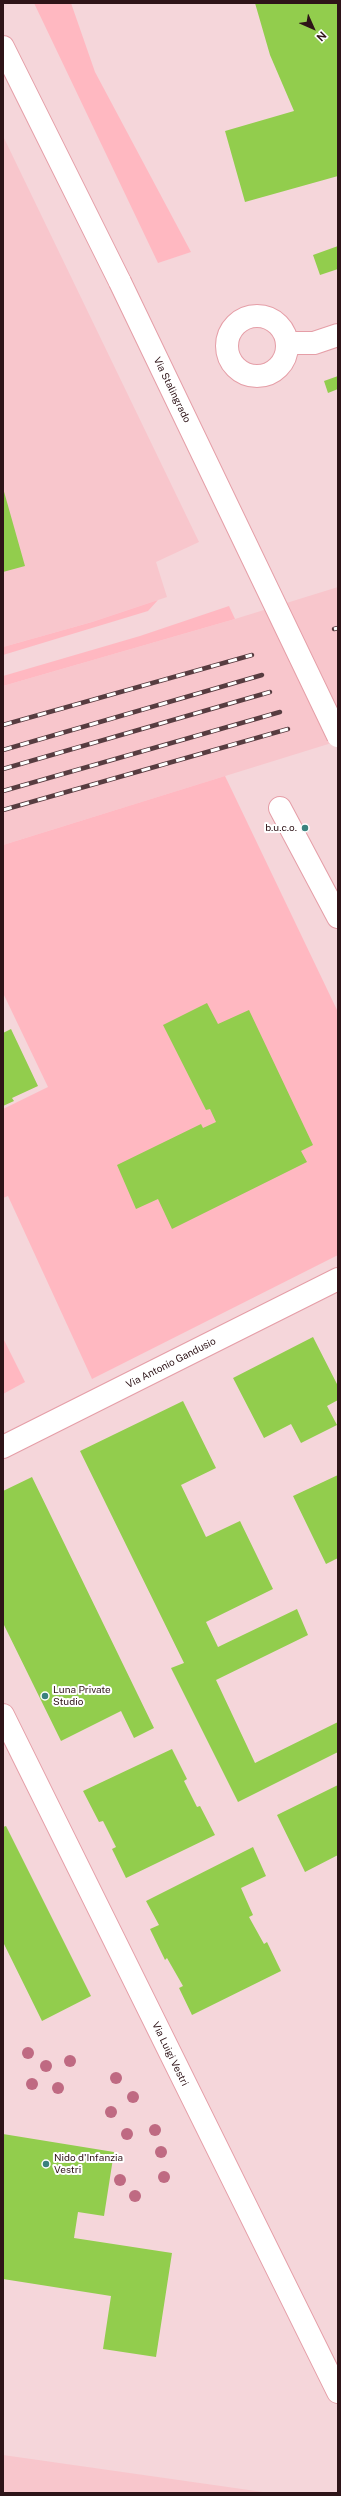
<!DOCTYPE html>
<style>
body{margin:0}
#map{position:relative;width:341px;height:2496px;overflow:hidden;background:#f5d6da;font-family:"Public Sans",sans-serif}
canvas{display:block}
.frame{position:absolute;inset:0;border:4px solid #2e1418;pointer-events:none}
.north{position:absolute;left:293px;top:8px;width:40px;height:40px;-webkit-text-stroke:3px #fff;paint-order:stroke;rotate:135deg;font-size:11px;font-weight:700;line-height:16px;text-align:center;color:#2e1418}
.north::after{content:'';display:block;margin:auto;width:14px;height:18px;background:#2e1418;clip-path:polygon(50% 0,100% 100%,50% 72%,0 100%)}
</style>
<div id="map">
<canvas width="341" height="2496"></canvas>
<div class="frame"></div>
<div class="north">N</div>
</div>
<script>
const context = document.querySelector('canvas').getContext('2d');
context.lineJoin = 'round';
function fill(path, color) { context.fillStyle = color; context.fill(path, 'evenodd'); }
const toPath = rows => new Path2D(rows.map(r => 'M' + r).join(''));
function stroke(path, color, width, dash) { context.strokeStyle = color; context.lineWidth = width; context.lineCap = dash ? 'butt' : 'round'; context.setLineDash(dash || []); context.stroke(path); }
function write(font, color, halo, rows, align = 'center') {
  context.font = font + ' "Public Sans",sans-serif'; context.lineWidth = 4; context.setLineDash([]); context.textBaseline = 'middle'; context.strokeStyle = halo; context.fillStyle = color; for (const [text, x, y, turn = 0] of rows) {
    context.save(); context.translate(x, y); context.rotate((+turn || 0) * Math.PI / 180); context.textAlign = isNaN(turn) ? turn : align; if (halo) context.strokeText(text, 0, 0); context.fillText(text, 0, 0); context.restore();
  }
}
fill(toPath([
 [3,136,199,542,156,562,167,597,92,622,3,647],
 [338,587,338,741,3,845,3,686,235,619],
 [3,2455,270,2493,3,2493]
]), '#f8c6cc');
fill(toPath([
 [34,3,71,3,95,72,191,252,158,263],
 [158,600,148,611,3,655,3,647,92,622],
 [229,606,235,619,3,686,3,676,140,636],
 [225,776,338,1012,338,1255,92,1379,8,1196,3,1198,3,1109,48,1087,3,993,3,845],
 [3,1338,25,1382,3,1394]
]), '#ffb8c1');
fill(toPath([
 [255,3,338,3,338,176,245,202,225,131,294,111,270,55],
 [338,246,338,269,320,275,313,255],
 [338,376,338,389,328,393,324,381],
 [3,488,25,566,3,572],
 [207,1003,218,1024,249,1010,313,1145,301,1151,307,1162,172,1229,158,1199,136,1209,117,1165,201,1124,203,1128,216,1122,210,1109,206,1110,163,1025],
 [11,1029,38,1086,12,1098,14,1101,3,1106,3,1033],
 [313,1337,338,1386,338,1400,327,1406,337,1425,301,1443,291,1424,264,1438,233,1378],
 [183,1401,216,1468,181,1485,206,1537,240,1521,273,1589,206,1622,218,1647,297,1609,308,1635,216,1680,255,1763,338,1722,338,1752,238,1802,171,1668,184,1663,80,1451],
 [338,1475,338,1558,326,1564,293,1496],
 [32,1477,154,1728,134,1738,121,1711,61,1741,3,1623,3,1491],
 [172,1749,187,1779,184,1781,197,1807,200,1806,215,1835,126,1878,112,1849,116,1847,103,1821,99,1822,83,1791],
 [338,1785,338,1855,305,1872,277,1815],
 [6,1826,91,1996,42,2021,3,1942,3,1827],
 [253,1847,266,1876,241,1888,253,1915,249,1917,264,1944,267,1942,281,1971,192,2015,179,1988,183,1986,167,1958,165,1960,150,1929,159,1925,146,1901],
 [3,2134,114,2152,104,2216,78,2212,74,2238,172,2253,156,2357,103,2349,111,2296,3,2279]
]), '#92cd4d');
const minor = toPath([
 '227 346a30 30 0 1 1 60 0a30 30 0 1 1-60 0Z',
 [287,343,314,343,338,335],
 [280,808,338,917],
 [3,1447,338,1279],
 [3,1715,338,2392]
]);
const primary = toPath([
 [3,47,120,282]
]);
stroke(minor, '#e59ea7', 24);
stroke(primary, '#e59ea7', 24);
stroke(minor, '#fff', 22);
stroke(primary, '#fff', 22);
const rail = toPath([
 [334,629,338,628],
 [3,725,252,655],
 [3,750,262,675],
 [3,769,270,692],
 [3,791,280,712],
 [3,810,288,729]
]);
stroke(rail, '#573c40', 4.5);
stroke(rail, '#fff', 3, [9]);
const primaryBridge = toPath([
 [120,282,338,736]
]);
stroke(primaryBridge, '#e59ea7', 24, []);
stroke(primaryBridge, '#fff', 22);
context.fillStyle = '#bf6a82';
for (const [x, y] of [
 [28,2053],
 [70,2061],
 [46,2066],
 [116,2078],
 [32,2084],
 [58,2088],
 [133,2097],
 [111,2112],
 [155,2130],
 [127,2134],
 [161,2152],
 [164,2177],
 [120,2180],
 [135,2196]
]) { context.beginPath(); context.arc(x, y, 6, 0, 2 * Math.PI); context.fill(); }
for (const [x, y, r, color] of [
 [305,828,4,"#3a827e"],
 [45,1696,4,"#3a827e"],
 [46,2164,4,"#3a827e"]
]) { const dot = new Path2D(); dot.arc(x, y, r, 0, 2 * Math.PI); context.fillStyle = color; context.fill(dot); stroke(dot, '#fff', 1.5); }
write('10px', '#2e1418', '#fff', [
 ["Via Stalingrado",172,390,64],
 ["Via Antonio Gandusio",171,1363,-27],
 ["Via Luigi Vestri",170,2054,64]
]);
write('10px', '#2e1418', '#fff', [
 ["b.u.c.o.",297,828,"right"],
 ["Luna Private",53,1690],
 ["Studio",53,1702],
 ["Nido d'Infanzia",54,2158],
 ["Vestri",54,2170]
], 'left');
</script>
